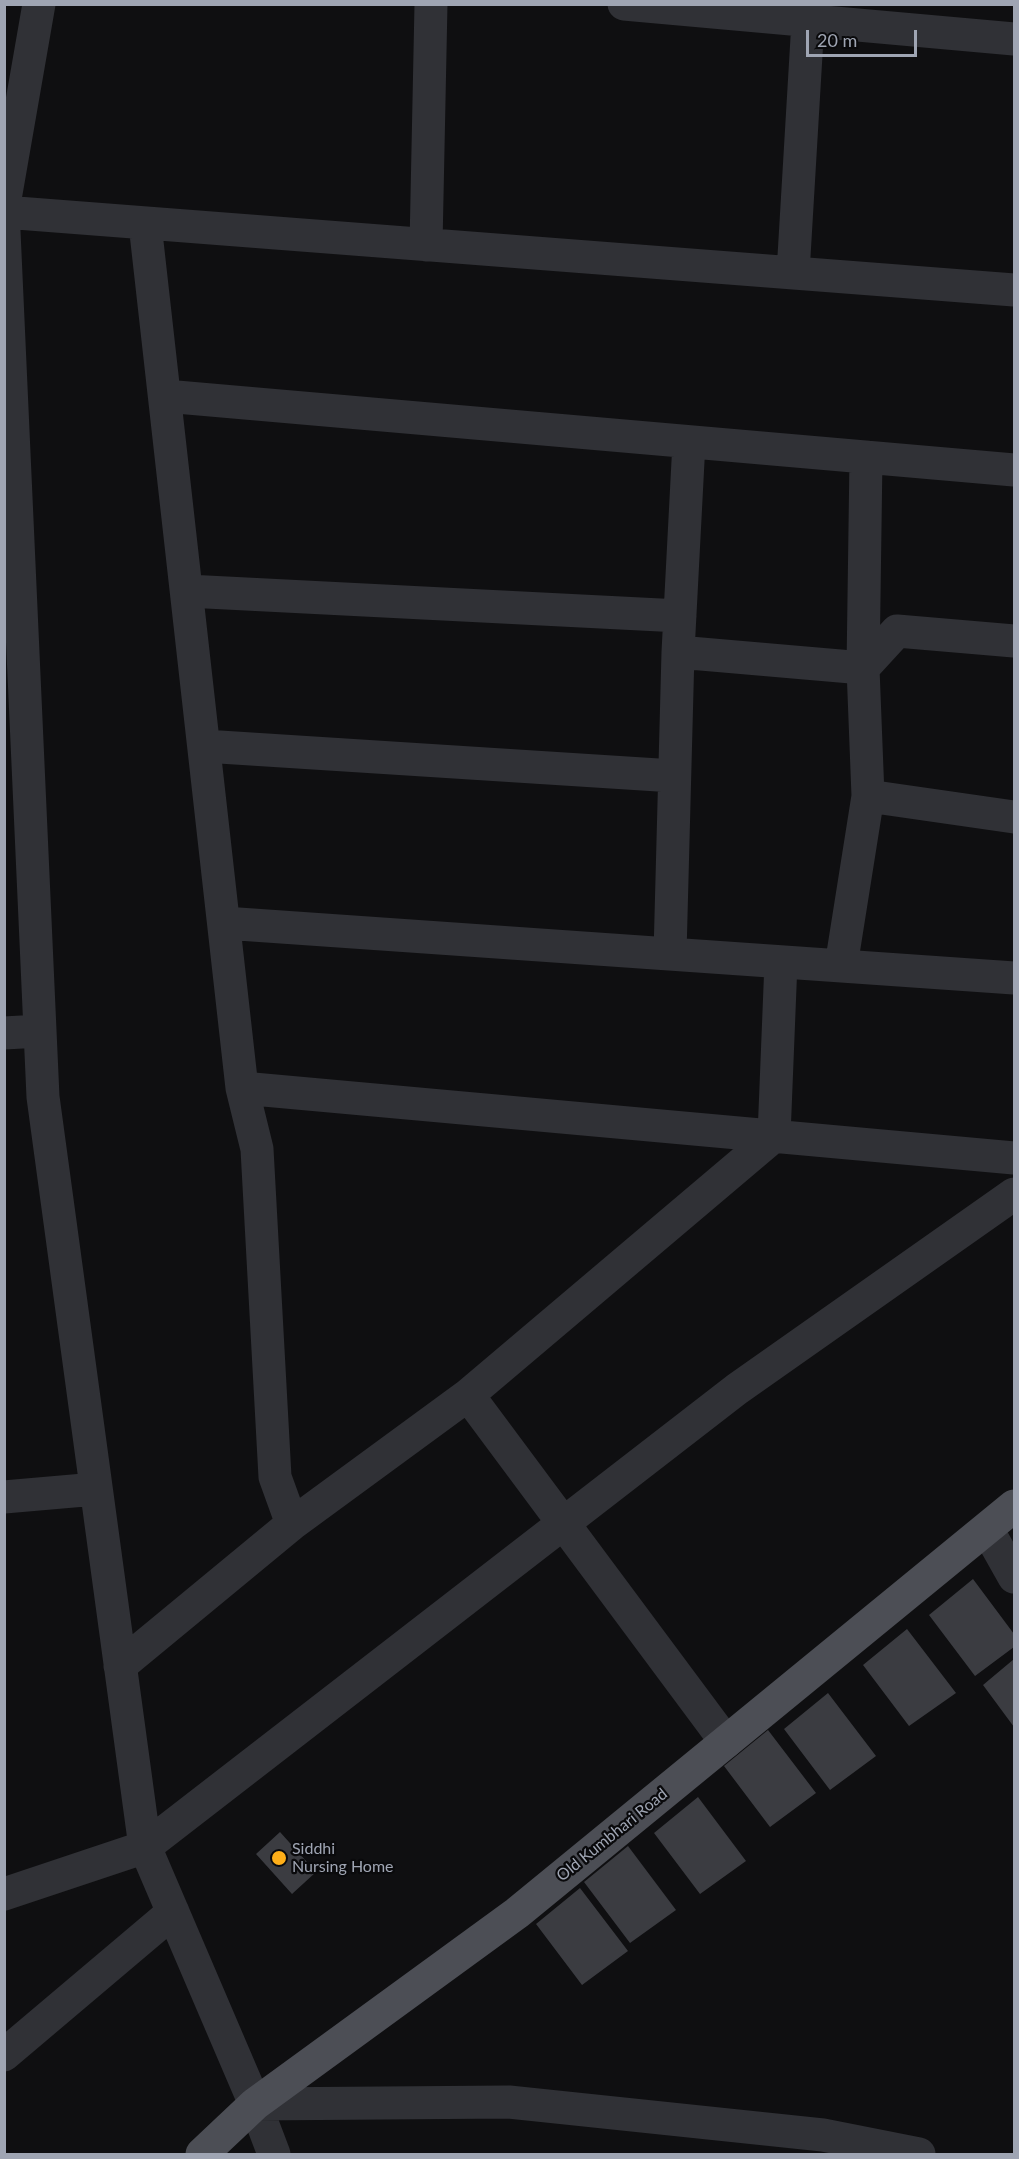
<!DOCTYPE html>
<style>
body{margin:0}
#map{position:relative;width:1019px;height:2159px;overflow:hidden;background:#0f0f11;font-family:Lato,sans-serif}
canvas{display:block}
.frame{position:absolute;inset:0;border:6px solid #9fa5b3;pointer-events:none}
.scale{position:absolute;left:806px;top:30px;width:111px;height:27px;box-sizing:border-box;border:3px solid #9fa5b3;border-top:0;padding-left:8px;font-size:18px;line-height:21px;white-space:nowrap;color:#9fa5b3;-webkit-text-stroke:4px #0a0a0c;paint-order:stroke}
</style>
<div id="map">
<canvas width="1019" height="2159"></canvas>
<div class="frame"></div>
<div class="scale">20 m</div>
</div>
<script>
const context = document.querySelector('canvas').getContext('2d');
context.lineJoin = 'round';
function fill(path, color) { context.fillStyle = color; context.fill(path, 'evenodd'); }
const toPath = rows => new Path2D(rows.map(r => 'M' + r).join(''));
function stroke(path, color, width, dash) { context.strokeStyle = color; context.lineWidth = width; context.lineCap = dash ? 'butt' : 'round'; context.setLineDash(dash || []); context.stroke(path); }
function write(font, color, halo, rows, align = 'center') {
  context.font = font + ' Lato,sans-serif'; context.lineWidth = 4.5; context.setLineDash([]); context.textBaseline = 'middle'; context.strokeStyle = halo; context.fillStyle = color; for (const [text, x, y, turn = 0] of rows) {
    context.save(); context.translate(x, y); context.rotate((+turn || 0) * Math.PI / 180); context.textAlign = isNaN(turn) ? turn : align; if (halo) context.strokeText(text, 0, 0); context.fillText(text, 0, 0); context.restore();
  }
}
fill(toPath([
 [973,1579,1014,1634,1014,1647,975,1676,929,1615],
 [907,1629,956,1693,909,1726,863,1665],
 [1014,1659,1014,1727,983,1685],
 [828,1693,876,1756,830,1790,784,1729],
 [768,1730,816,1793,770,1827,724,1766],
 [698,1797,746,1861,700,1894,654,1833],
 [280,1832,316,1872,292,1894,256,1854],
 [628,1846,676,1910,630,1943,584,1882],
 [580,1888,628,1951,582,1985,536,1924]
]), '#3b3c41');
stroke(toPath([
 [624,4,1014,39],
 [4,205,39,4],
 [4,212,1014,290],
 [145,224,242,1088,1014,1158],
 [4,231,43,1097,145,1847,255,2104,274,2154],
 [426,245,431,4],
 [793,273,808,21],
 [165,396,1014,470],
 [187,591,680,616],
 [678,652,863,668,866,457],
 [204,746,674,776],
 [868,796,1014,817],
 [224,923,1014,978],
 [670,954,678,652,689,442],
 [841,966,868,796,863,668,897,631,1014,641],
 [4,1033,40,1031],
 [242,1088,257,1149,275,1477,292,1524],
 [468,1395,726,1742],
 [4,1497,96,1489],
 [987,1529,1014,1577],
 [120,1666,292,1524,468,1395,774,1136,781,962],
 [4,1894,145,1847,737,1389,1014,1194],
 [4,2055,173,1912],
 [255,2104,509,2102,823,2135,919,2154]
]), '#303136', 33);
stroke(toPath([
 [202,2154,255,2104,517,1913,1014,1506]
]), '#4c4e55', 33);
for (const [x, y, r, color] of [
 [279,1858,8,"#ffaf19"]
]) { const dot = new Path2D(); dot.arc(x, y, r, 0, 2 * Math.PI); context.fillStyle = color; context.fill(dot); stroke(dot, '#0a0a0c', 2); }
write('16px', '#9fa5b3', '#0a0a0c', [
 ["Old Kumbhari Road",612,1835,-39]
]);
write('16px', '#9fa5b3', '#0a0a0c', [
 ["Siddhi",292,1849],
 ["Nursing Home",292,1867]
], 'left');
</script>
